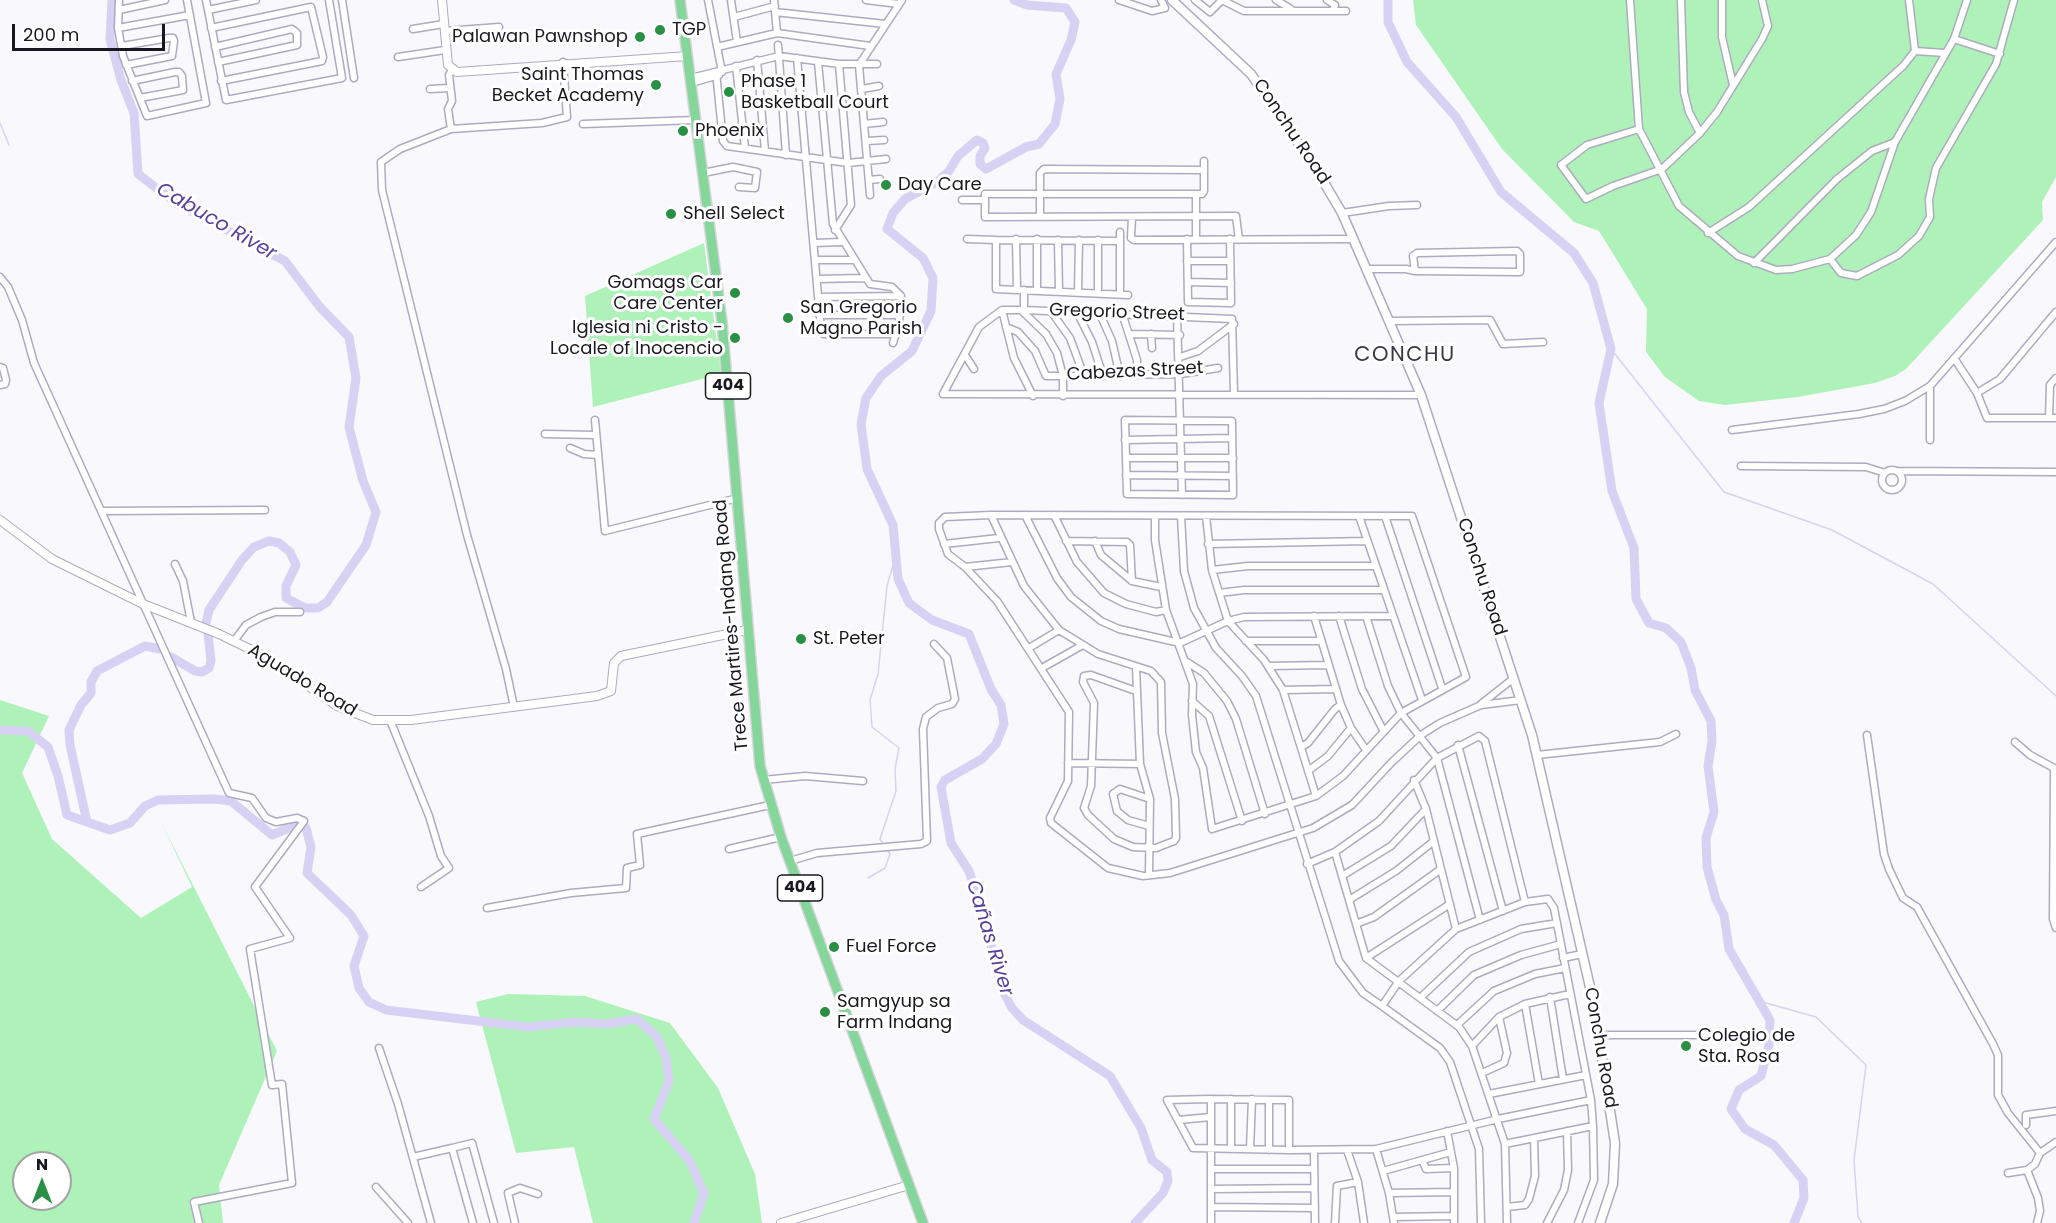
<!DOCTYPE html>
<meta charset="utf-8">
<style>
body{margin:0}
#map{position:relative;width:2056px;height:1223px;overflow:hidden;background:#f9f8fd;font-family:Poppins,sans-serif}
canvas{display:block}
.north{position:absolute;left:12px;top:1151px;width:60px;height:60px;box-sizing:border-box;background:#fff;border:2px solid #a3a3a6;border-radius:50%;rotate:0deg;font-size:16px;font-weight:700;line-height:24px;text-align:center;color:#191820}
.north::after{content:'';display:block;margin:auto;width:21px;height:27px;background:#298f44;clip-path:polygon(50% 0,100% 100%,50% 72%,0 100%)}
.scale{position:absolute;left:12px;top:24px;width:153px;height:27px;box-sizing:border-box;border:3px solid #191820;border-top:0;padding-left:8px;font-size:18px;line-height:21px;white-space:nowrap;color:#191820;-webkit-text-stroke:4px #fff;paint-order:stroke}
</style>
<div id="map">
<canvas width="2056" height="1223"></canvas>
<div class="north">N</div>
<div class="scale">200 m</div>
</div>
<script>
const context = document.querySelector('canvas').getContext('2d');
context.lineJoin = 'round';
function fill(path, color) { context.fillStyle = color; context.fill(path, 'evenodd'); }
const toPath = rows => new Path2D(rows.map(r => 'M' + r).join(''));
function stroke(path, color, width, dash) { context.strokeStyle = color; context.lineWidth = width; context.lineCap = dash ? 'butt' : 'round'; context.setLineDash(dash || []); context.stroke(path); }
function write(font, color, halo, rows, align = 'center') {
  context.font = font + ' Poppins,sans-serif'; context.lineWidth = 6; context.setLineDash([]); context.textBaseline = 'middle'; context.strokeStyle = halo; context.fillStyle = color; for (const [text, x, y, turn = 0] of rows) {
    context.save(); context.translate(x, y); context.rotate((+turn || 0) * Math.PI / 180); context.textAlign = isNaN(turn) ? turn : align; if (halo) context.strokeText(text, 0, 0); context.fillText(text, 0, 0); context.restore();
  }
}
fill(toPath([
 [1413,0,2056,0,2056,177,2042,202,2043,220,1906,369,1895,376,1875,383,1798,397,1725,405,1699,401,1665,377,1646,352,1647,309,1599,231,1574,222,1502,149,1416,25],
 [704,243,721,374,593,407,585,296],
 [0,700,49,716,22,773,52,839,141,918,192,887,162,824,277,1051,219,1185,223,1223,0,1223],
 [24,1163,60,1163,60,1199,24,1199],
 [508,994,585,996,670,1023,718,1088,755,1174,762,1223,593,1223,574,1147,516,1153,476,1002]
]), '#aff2b9');
stroke(toPath([
 [0,123,9,145],
 [1611,349,1724,492,1832,530,1933,584,2056,696],
 [883,844,880,839,896,791,895,769,899,748,872,727,870,700,878,674,887,586,897,551],
 [868,878,885,868,890,854,886,848],
 [1759,1001,1816,1017,1866,1065,1854,1160,1858,1217,1862,1223]
]), '#d7d2f3', 1.5);
stroke(toPath([
 [112,0,110,39,121,80,134,113,138,174,176,203,285,261,319,306,349,337,356,378,349,427,363,481,376,512,366,545,327,602,318,608,305,608,286,598,286,586,296,565,290,552,279,543,269,541,254,547,242,560,209,610,206,623],
 [1014,0,1027,5,1066,8,1075,22,1071,40,1056,74,1060,99,1055,124,1039,144,1026,147,986,169,980,164,980,156,985,148,983,143,977,140,958,156,949,171,937,182,905,199,893,213,887,229,923,258,933,278,931,311,912,351,881,376,866,398,861,424,867,469,893,525,898,579,909,603,932,620,969,634,991,689,1001,705,1004,724,996,744,982,759,945,780,941,787,951,843,969,871,984,917,1002,989,1012,1008,1023,1020,1110,1076,1141,1128,1152,1160,1167,1172,1168,1181,1163,1193,1135,1223],
 [1388,0,1388,22,1407,62,1456,117,1501,192,1574,253,1593,283,1611,349,1599,403,1612,491,1634,548,1636,599,1649,623,1666,628,1681,642,1691,668,1695,690,1711,721,1712,741,1708,766,1714,812,1706,838,1707,867,1716,900,1724,915,1729,949,1770,1020,1769,1045,1761,1076,1739,1090,1731,1109,1745,1129,1774,1145,1803,1180,1804,1198,1794,1223],
 [171,657,195,671,202,672,209,668,211,661,208,634],
 [0,730,28,731,48,747,58,776,67,815,110,830,130,823,145,806,158,800,214,799,231,801,272,835,291,827,297,827],
 [87,822,70,745,69,730,81,705,91,693,91,682,97,671,145,646,160,649],
 [306,828,311,847,307,873,351,915,364,936,354,966,359,988,369,1002,386,1010,528,1027,575,1022,606,1024,637,1019,657,1037,666,1058,669,1081,654,1119,689,1160,704,1193,694,1223]
]), '#d7d2f3', 9);
const minor = toPath([
 [119,0,118,28,123,56,147,116,206,103,187,0],
 [206,0,226,100,342,78,329,0],
 [342,0,354,78],
 [708,0,722,72],
 [731,0,737,42],
 [774,0,777,33],
 [866,0,899,4],
 [1119,0,1152,11,1165,8,1161,0],
 [1195,0,1210,12,1222,0,1244,11,1346,11],
 [1276,0,1291,9],
 [1327,0,1335,5,1333,11],
 [1630,0,1639,129,1679,206,1738,256,1776,270,1792,269,1830,259,1856,235,1871,212,1895,142,1954,39,1967,0],
 [1681,0,1684,92,1689,112,1700,133],
 [1722,0,1722,37,1733,85],
 [119,10,165,0],
 [208,10,256,0],
 [775,12,885,24],
 [734,17,775,6],
 [118,28,190,15],
 [211,28,311,7,323,57,322,61,221,81],
 [413,29,444,24],
 [445,31,499,27],
 [1954,39,2000,54],
 [778,45,786,155],
 [122,46,169,38,173,38,174,41,172,56,126,65],
 [215,47,292,29,297,33,297,45,218,62],
 [717,47,777,33,870,46],
 [1915,51,1945,53],
 [398,57,445,50],
 [797,58,821,330,823,334,896,334],
 [757,60,765,151],
 [818,62,833,224,870,284,892,287,901,296,899,323,893,343],
 [736,66,745,148],
 [453,68,449,75,452,101,448,109,451,129,542,123,567,117,563,62],
 [716,72,723,141,727,146,848,163,886,159],
 [691,78,779,56,839,64,877,64],
 [132,81,175,72,179,72,182,76,183,90,140,98],
 [691,83,719,75],
 [430,89,450,88],
 [862,89,879,86],
 [863,107,881,104],
 [583,124,696,120],
 [864,124,883,122],
 [451,129,400,149,381,162,382,190,467,535,506,669,514,707],
 [1639,129,1587,145,1561,165,1586,199,1613,186,1662,169,1700,133,1717,112,1762,39,1768,26,1762,0],
 [867,141,884,140],
 [1204,161,1204,191,1202,194,985,194,985,217,1236,216,1239,240],
 [703,173,733,167,757,172,755,188,739,187],
 [869,180,880,179],
 [1196,194,1196,239],
 [870,195,859,65,902,0],
 [962,200,985,200],
 [1342,213,1389,206,1417,205],
 [1040,217,1040,173,1044,169,1204,170],
 [1132,217,1131,238,1134,240,1353,239],
 [835,230,851,205,839,64],
 [1120,232,1120,241,996,240,996,289,1128,295],
 [1708,233,1749,207,1903,66,1915,51,1909,0],
 [967,239,996,240],
 [1016,239,1017,290],
 [1037,239,1037,290],
 [1187,239,1188,302,1231,303,1230,239],
 [1058,240,1059,291],
 [1098,240,1098,293],
 [814,243,842,242],
 [1830,259,1841,273,1857,276,1898,255,1919,236,1930,217,1929,199,1936,168,1996,64,2014,0],
 [816,260,853,260],
 [1187,261,1230,261],
 [1754,263,1837,179,1872,151,1895,142],
 [1367,269,1406,269,1415,271,1520,272,1520,254,1517,251,1417,253,1413,256,1415,271],
 [0,277,8,287,22,320,34,363,229,793,252,798,266,818,276,822,297,818,304,821,255,887,290,938,250,949,272,1085,282,1084,292,1183,194,1202,199,1223],
 [817,279,865,278],
 [1188,282,1231,283],
 [1024,290,1024,310],
 [1078,292,1079,240],
 [1120,294,1120,241],
 [819,297,901,296],
 [1002,310,1014,358,1033,396],
 [1021,310,1046,334,1057,353,1063,376,1063,396],
 [1050,310,1070,338,1084,376],
 [1077,312,1092,342,1103,376],
 [1099,312,1112,341,1120,376],
 [1122,313,1137,360,1137,375],
 [820,315,900,315],
 [1177,315,1182,495],
 [1391,321,1490,320,1503,344,1543,342],
 [1006,327,1018,332,1035,351,1046,376,1181,374,1218,368],
 [1130,334,1180,335],
 [1151,334,1152,348],
 [965,355,974,369],
 [1180,357,1198,351,1234,324],
 [1954,358,1977,393,1987,418,2056,418],
 [0,367,3,368,6,380,5,384,0,385],
 [1930,386,1930,440],
 [1977,393,2000,379,2056,312],
 [1234,394,1232,319,1024,310,1002,310,979,327,943,394,1421,395],
 [2049,418,2050,385,2056,378],
 [595,420,605,531,738,498],
 [1125,420,1232,421,1233,495,1127,494,1125,420],
 [1732,430,1859,414,1884,409,1905,401,1930,386,2056,242],
 [545,434,596,435],
 [1125,440,1232,438],
 [570,448,584,454,598,455],
 [1126,458,1233,458],
 [1741,466,1866,467,1885,473],
 '1882 480a10 10 0 1 1 20 0a10 10 0 1 1-20 0Z',
 [1896,471,2056,472],
 [1126,475,1233,476],
 [102,511,265,510],
 [991,515,1024,586,1059,630,1098,654,1151,671,1161,682,1162,733,1175,799,1176,838,1174,841,1156,848,1133,847,1114,839,1088,815,1084,808,1091,786,1094,703,1083,682,1084,676,1091,675,1136,691],
 [1025,515,1057,578,1071,597,1101,621,1119,629,1180,643,1228,621,1244,617,1391,616],
 [1054,515,1077,562,1104,593,1126,604,1156,612,1166,610],
 [1155,516,1155,540,1166,610,1193,684,1192,715,1196,752,1203,768,1212,829,1316,796,1343,776,1401,713,1466,677,1412,516,991,515,945,517,939,523,939,529,948,554,965,567,997,601,1069,712,1068,781,1050,818,1051,823,1108,868,1143,876,1170,873,1313,828,1352,805,1391,763,1421,735,1440,723,1481,705,1521,700],
 [1181,516,1184,571,1194,608,1216,648,1242,676,1256,696,1339,961,1363,993,1382,1006],
 [1206,516,1212,570,1228,621,1264,660,1283,690,1316,796],
 [1359,516,1422,700],
 [1385,516,1442,688],
 [1066,541,1127,542,1130,545,1132,581],
 [1095,541,1101,555,1132,581,1161,587],
 [944,544,999,538],
 [1208,544,1367,541],
 [175,564,183,581,191,622],
 [965,567,1012,562],
 [1212,570,1248,566,1375,566],
 [1219,593,1244,590,1383,590],
 [1314,616,1341,705,1351,728,1366,750],
 [1339,616,1362,689,1383,730],
 [1366,616,1388,686,1401,713,1437,758,1480,920],
 [234,641,246,625,261,617,275,612,300,612],
 [1246,641,1320,641],
 [1029,648,1059,630],
 [1187,662,1204,673,1227,701,1236,719,1265,814],
 [1268,666,1327,665],
 [1136,667,1140,764,1150,799,1149,875],
 [1042,668,1081,646],
 [1283,690,1336,689],
 [1192,701,1209,716,1242,821],
 [1481,704,1514,678],
 [390,720,429,816,441,856,449,868,421,887],
 [1867,735,1884,854,1889,869,1903,898,1917,907,1993,1044,1998,1055,1998,1095,2008,1113,2040,1153],
 [2015,742,2030,755,2054,768,2053,919,2056,928],
 [1458,745,1503,911],
 [1301,747,1308,743,1335,709,1341,705],
 [1537,755,1660,742,1676,734],
 [1068,763,1140,764],
 [1308,771,1328,756,1351,728],
 [763,780,805,776,863,781],
 [1414,780,1426,809,1456,929],
 [1149,826,1128,820,1117,811,1113,794,1120,789,1150,799],
 [729,849,781,837],
 [1335,852,1366,958,1459,1027,1472,1046,1505,1144,1507,1223],
 [790,861,817,853,921,844,927,841,923,729,926,717,938,708,952,704,955,699,947,658,934,644],
 [1307,864,1335,852,1379,821,1437,758,1479,736,1485,741,1525,902],
 [1342,876,1391,846,1426,809],
 [1349,900,1396,871,1434,841],
 [487,908,571,893,626,888,627,868,640,865,637,834,770,805],
 [1356,924,1374,917,1441,869],
 [1366,958,1450,904],
 [1563,958,1582,954],
 [1550,997,1563,1079],
 [1420,998,1469,952,1521,929,1557,923],
 [1525,1004,1539,1084],
 [1437,1011,1474,975,1521,955,1561,944],
 [1457,1025,1494,991,1535,974,1565,968],
 [1599,1035,1728,1035],
 [1472,1046,1499,1017,1525,1004,1570,994],
 [379,1048,398,1104,431,1223],
 [1482,1073,1504,1063,1507,1053,1499,1017],
 [1489,1094,1586,1075],
 [1211,1099,1289,1100,1289,1150,1193,1148,1167,1100,1211,1099],
 [1178,1120,1211,1117],
 [2026,1125,2026,1115,2056,1111],
 [1447,1131,1454,1168,1454,1223],
 [1505,1144,1593,1126],
 [452,1148,472,1143,494,1223],
 [1231,1149,1231,1099],
 [1250,1149,1252,1099],
 [1376,1149,1389,1193,1394,1223],
 [1269,1150,1269,1100],
 [1289,1150,1376,1149,1498,1119,1591,1100],
 [1314,1150,1315,1223],
 [1347,1150,1358,1182],
 [413,1157,452,1148,473,1223],
 [1423,1162,1426,1169,1454,1168],
 [1211,1169,1314,1169],
 [2027,1170,2038,1198,2040,1211,2037,1223],
 [1383,1171,1451,1152],
 [2008,1173,2027,1170,2035,1164,2040,1153,2056,1142],
 [376,1187,408,1223],
 [1211,1189,1314,1188],
 [1389,1193,1454,1192],
 [1211,1207,1315,1208],
 [1507,1207,1525,1205,1529,1199,1535,1176,1534,1138],
 [1393,1217,1454,1216],
 [515,1223,508,1193,520,1188,538,1194],
 [1211,1223,1211,1099],
 [1335,1223,1337,1186,1358,1182,1364,1223],
 [1481,1223,1479,1149,1450,1062,1440,1048,1382,1006,1399,981,1456,929,1525,902,1548,899,1554,908,1591,1100,1593,1126,1594,1180,1578,1223],
 [1547,1223,1564,1190,1568,1170,1567,1131]
]);
const tertiary = toPath([
 [442,0,448,65,457,72,688,56],
 [0,520,52,559,143,604,219,634,266,657,337,706,373,720,411,720,597,696,611,691,614,663,621,656,747,630],
 [781,1223,909,1185]
]);
const secondary = toPath([
 [1172,0,1251,74,1316,169,1342,213,1421,395,1532,735,1593,1000,1615,1143,1613,1184,1600,1223]
]);
const primary = toPath([
 [680,0,722,322,760,766,781,837,923,1223]
]);
stroke(minor, '#adabbf', 9);
stroke(tertiary, '#adabbf', 10);
stroke(secondary, '#adabbf', 11);
stroke(primary, '#d6d5d7', 12);
stroke(minor, '#fff', 6);
stroke(tertiary, '#fff', 8);
stroke(secondary, '#fff', 8);
stroke(primary, '#85d69b', 9);
for (const [x, y, r, color] of [
 [660,30,6,"#298f44"],
 [640,37,6,"#298f44"],
 [656,85,6,"#298f44"],
 [729,92,6,"#298f44"],
 [683,131,6,"#298f44"],
 [886,185,6,"#298f44"],
 [671,214,6,"#298f44"],
 [735,293,6,"#298f44"],
 [788,318,6,"#298f44"],
 [735,338,6,"#298f44"],
 [801,639,6,"#298f44"],
 [834,947,6,"#298f44"],
 [825,1012,6,"#298f44"],
 [1686,1046,6,"#298f44"]
]) { const dot = new Path2D(); dot.arc(x, y, r, 0, 2 * Math.PI); context.fillStyle = color; context.fill(dot); stroke(dot, '#fff', 2); }
for (const [x, y, w] of [
 [728,386,45],
 [800,888,45]
]) { const box = new Path2D(); box.roundRect(x - w / 2, y - 13, w, 26, 4.5); context.fillStyle = '#fff'; context.fill(box); stroke(box, '#191820', 1.5); }
write('bold 16px', '#191820', null, [
 ["404",728,386],
 ["404",800,888]
]);
write('18px', '#191820', '#fff', [
 ["TGP",672,30],
 ["Palawan Pawnshop",628,37,"right"],
 ["Saint Thomas",644,75,"right"],
 ["Becket Academy",644,96,"right"],
 ["Phase 1",741,82],
 ["Basketball Court",741,103],
 ["Phoenix",695,131],
 ["Day Care",898,185],
 ["Shell Select",683,214],
 ["Gomags Car",723,283,"right"],
 ["Care Center",723,304,"right"],
 ["San Gregorio",800,308],
 ["Magno Parish",800,329],
 ["Iglesia ni Cristo -",723,328,"right"],
 ["Locale of Inocencio",723,349,"right"],
 ["St. Peter",813,639],
 ["Fuel Force",846,947],
 ["Samgyup sa",837,1002],
 ["Farm Indang",837,1023],
 ["Colegio de",1698,1036],
 ["Sta. Rosa",1698,1057]
], 'left');
write('18px', '#191820', '#fff', [
 ["Conchu Road",1291,132,56],
 ["Gregorio Street",1117,313,2],
 ["Cabezas Street",1135,372,-3],
 ["Conchu Road",1481,577,72],
 ["Trece Martires-Indang Road",732,625,-95],
 ["Aguado Road",302,681,31],
 ["Conchu Road",1600,1048,80]
]);
write('italic 20px', '#59419e', '#fff', [
 ["Cabuco River",216,222,30],
 ["Cañas River",989,938,73]
]);
context.letterSpacing = '1.5px';
write('21px', '#3a3748', '#fff', [
 ["CONCHU",1405,356]
]);
context.letterSpacing = '0px';
</script>
